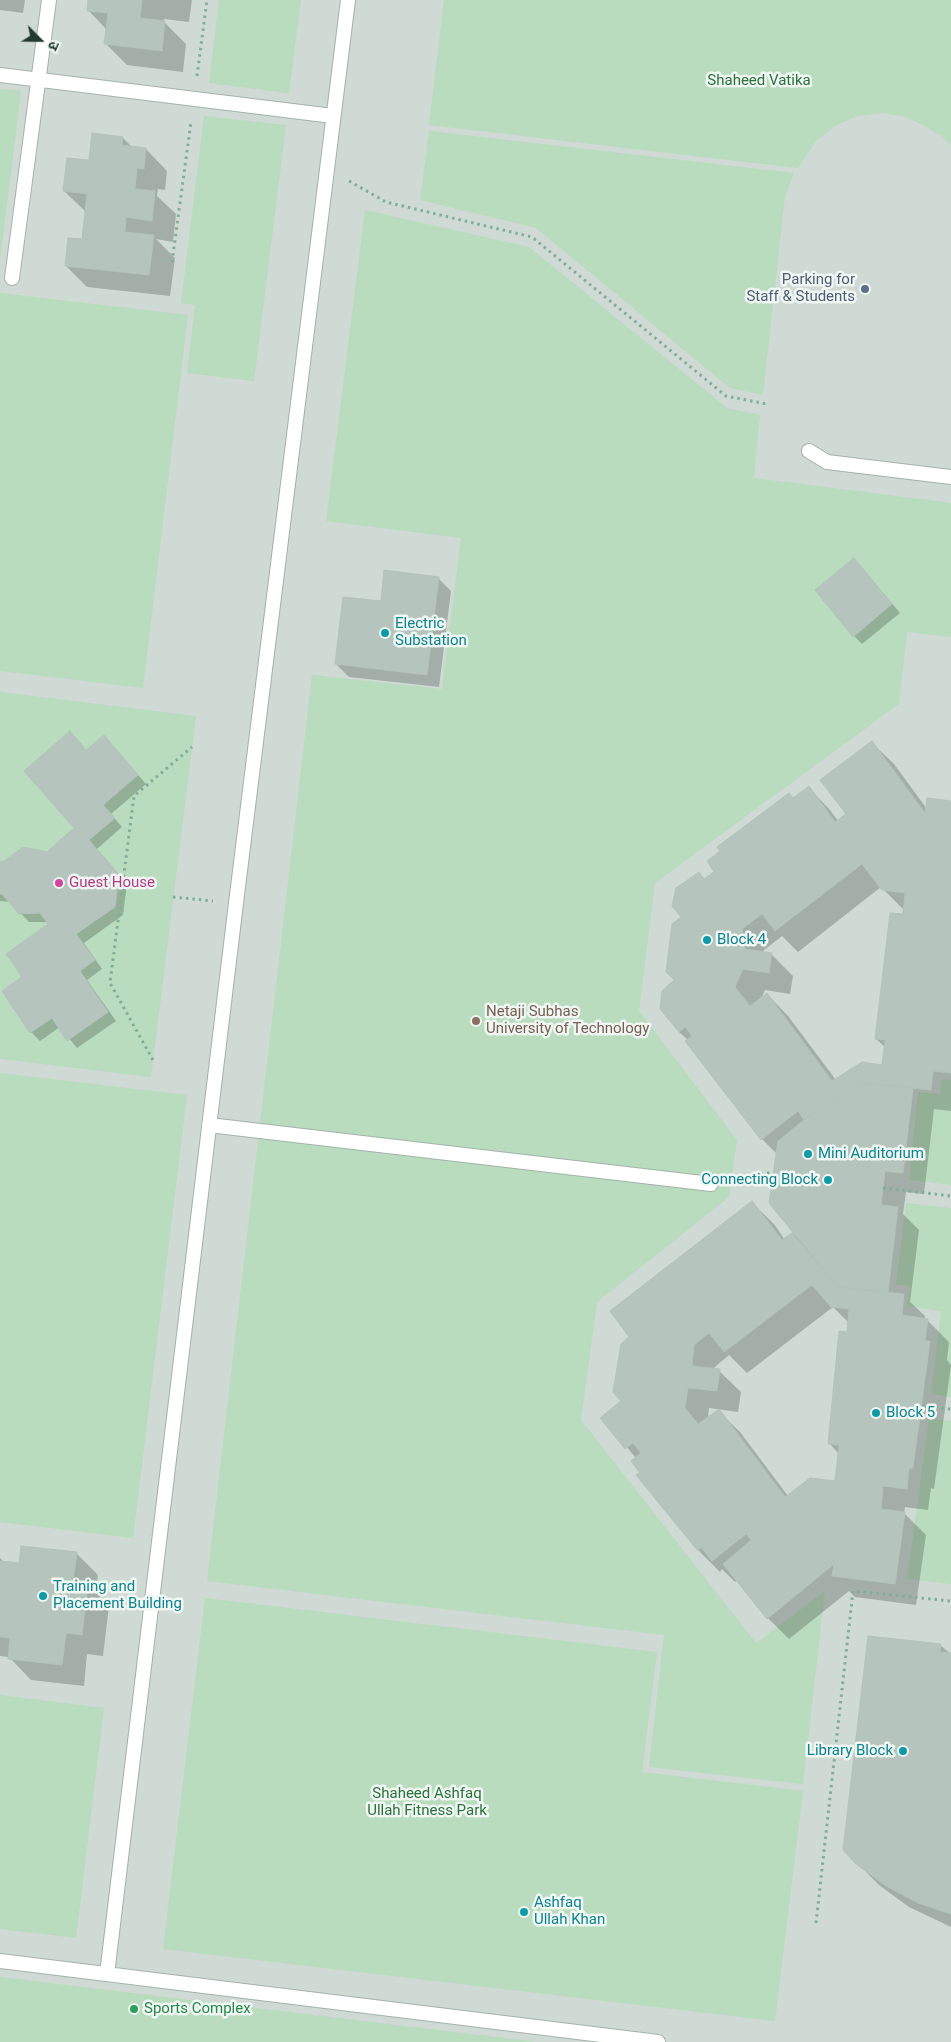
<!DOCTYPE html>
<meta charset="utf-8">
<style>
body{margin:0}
#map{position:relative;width:951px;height:2042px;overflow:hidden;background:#e0ebe4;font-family:Roboto,"Noto Sans Devanagari",sans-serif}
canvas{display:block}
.north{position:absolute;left:15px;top:15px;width:50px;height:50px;-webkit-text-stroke:4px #f0f7f3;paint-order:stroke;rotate:113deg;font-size:14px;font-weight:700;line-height:20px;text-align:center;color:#213b30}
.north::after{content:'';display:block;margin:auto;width:18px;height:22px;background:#213b30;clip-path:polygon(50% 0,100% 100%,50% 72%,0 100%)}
</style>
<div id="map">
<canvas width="951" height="2042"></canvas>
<div class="north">उ</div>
</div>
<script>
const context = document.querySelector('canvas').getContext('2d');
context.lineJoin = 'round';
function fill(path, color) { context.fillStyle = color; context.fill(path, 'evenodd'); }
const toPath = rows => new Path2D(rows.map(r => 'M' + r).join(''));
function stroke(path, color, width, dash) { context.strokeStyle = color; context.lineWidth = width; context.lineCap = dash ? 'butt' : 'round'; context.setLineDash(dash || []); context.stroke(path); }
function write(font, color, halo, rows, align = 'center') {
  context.font = font + ' Roboto,sans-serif'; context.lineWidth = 5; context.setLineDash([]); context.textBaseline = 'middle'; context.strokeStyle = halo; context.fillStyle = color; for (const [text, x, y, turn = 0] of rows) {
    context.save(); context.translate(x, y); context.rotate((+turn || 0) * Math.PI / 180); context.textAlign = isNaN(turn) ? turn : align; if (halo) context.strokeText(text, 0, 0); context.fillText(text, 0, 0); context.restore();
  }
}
fill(toPath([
 [0,0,951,0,951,2042,0,2042]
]), '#cedad3');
fill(toPath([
 [219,0,301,0,289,93,209,83],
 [444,0,951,0,951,145,942,136,917,122,902,116,884,113,857,116,835,126,816,141,798,168,429,125],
 [0,89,21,91,0,260],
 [204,116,286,125,254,381,187,373,195,305,181,303],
 [429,131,794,173,785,196,763,395,730,388,536,228,420,200],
 [365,210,529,247,727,408,760,415,754,478,951,503,951,637,907,632,899,704,655,883,639,1011,737,1140,729,1197,597,1302,581,1420,756,1643,825,1591,803,1784,649,1767,664,1635,207,1581,312,675,442,689,461,538,326,521],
 [0,293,188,315,143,688,0,671],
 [0,692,196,716,151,1077,0,1059],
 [0,1073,187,1095,133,1538,0,1522],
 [942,1079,951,1080,951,1185,909,1180,918,1092,940,1094],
 [906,1203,951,1208,951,1397,931,1394,941,1311,907,1306,910,1286,896,1285],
 [929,1418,951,1421,951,1584,907,1579],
 [205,1598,657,1652,642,1772,803,1791,775,2021,163,1949],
 [0,1695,104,1708,76,1938,0,1929],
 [0,1977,537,2042,0,2042]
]), '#b8dcbd');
fill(toPath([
 [0,0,25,0,23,13,0,10],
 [90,0,192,0,189,22,164,19,164,22,186,44,183,72,127,65,106,44,107,30,88,10],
 [123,138,133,148,146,149,167,171,165,190,158,189,157,196,176,214,173,242,156,239,175,258,170,296,87,287,66,266,83,241,86,212,64,191,90,161],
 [854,559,900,613,862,644,854,636],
 [438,578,451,591,439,687,349,677,336,664,382,602],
 [872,743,894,764,927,809,951,802,951,1111,934,1109,924,1194,906,1192,903,1214,919,1230,910,1302,925,1316,925,1320,927,1320,949,1342,947,1360,951,1365,934,1489,931,1488,928,1510,905,1507,904,1513,926,1535,916,1605,855,1597,849,1591,789,1639,768,1618,737,1580,735,1582,722,1569,720,1572,698,1550,642,1473,636,1458,602,1418,622,1401,631,1338,752,1203,774,1224,785,1240,793,1233,770,1203,777,1154,762,1139,688,1040,679,1032,676,980,682,917,699,873,705,880,716,872,793,799,809,788,830,810,838,821,847,814],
 [881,887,904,910,876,1039,885,1047,883,1066,836,1080,788,1016,767,994,761,999,765,990,790,994,793,976,771,954,764,953,763,951,782,936,798,952],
 [833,1307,849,1323,829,1443,839,1454,836,1482,788,1496,740,1432,718,1411,708,1418,709,1408,738,1412,741,1392,719,1371,714,1370,715,1367,729,1355,747,1373],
 [112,745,146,784,111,814,122,827,97,849,127,884,123,915,84,943,102,969,87,980,116,1021,77,1048,60,1027,40,1041,31,1032,4,992,24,977,50,925,47,922,29,922,10,902,0,901,0,862,47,854,76,829,87,751],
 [76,1553,98,1575,96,1592,109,1606,103,1656,87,1654,84,1686,31,1680,9,1657,0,1656,0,1558,5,1563,20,1565],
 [940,1645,951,1654,951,1927,909,1907,879,1885,857,1863]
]), '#0003');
const building = toPath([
 [88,0,142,0,140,18,165,21,162,51,104,44,108,13,87,11,88,0],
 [92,133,123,137,122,145,146,148,144,169,137,168,135,189,155,191,152,221,126,217,125,232,154,235,149,275,65,266,68,238,82,239,87,194,63,191,67,158,89,160,92,133],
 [854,558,892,604,853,637,815,590,854,558],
 [384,570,439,577,427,675,335,664,343,597,381,601,384,570],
 [70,731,86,750,104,735,138,775,103,805,115,818,89,840,119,875,115,907,76,934,95,960,80,971,108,1012,67,1041,52,1018,30,1033,2,991,22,977,6,954,48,924,40,913,19,914,2,894,0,894,0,861,4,861,23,847,47,852,74,828,24,771,70,731],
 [872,741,925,813,927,798,951,801,951,1073,933,1071,931,1090,862,1083,804,1120,798,1111,761,1140,685,1041,692,1036,685,1027,679,1032,660,1009,662,991,674,980,666,972,672,924,681,917,672,906,676,888,699,872,704,879,714,872,707,861,720,851,717,847,789,793,793,798,809,786,835,822,846,814,820,780,872,741],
 [862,864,882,890,905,893,903,914,890,913,875,1039,885,1040,882,1065,862,1062,832,1081,767,993,750,1006,735,987,743,969,769,973,772,953,745,949,742,929,762,914,775,931,862,864],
 [862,1083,913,1088,903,1173,885,1171,881,1205,898,1207,888,1292,838,1287,769,1203,778,1141,804,1120,862,1083],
 [752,1201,782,1240,792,1233,838,1287,904,1294,902,1315,928,1319,925,1341,930,1341,913,1468,909,1468,907,1489,883,1486,881,1509,905,1512,895,1584,832,1576,834,1564,767,1619,723,1564,751,1540,746,1534,712,1561,701,1547,698,1551,636,1475,640,1473,631,1461,641,1453,633,1443,625,1449,600,1418,621,1401,613,1392,621,1344,629,1337,610,1311,752,1201],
 [812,1285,831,1307,849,1309,847,1332,839,1331,828,1444,839,1445,835,1481,810,1478,785,1497,719,1409,698,1424,685,1408,688,1388,717,1391,720,1369,692,1366,694,1345,709,1333,724,1352,812,1285],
 [21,1546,77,1552,73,1581,88,1583,82,1635,66,1633,62,1665,8,1659,10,1638,0,1637,0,1561,19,1563,21,1546],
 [868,1636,941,1644,940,1652,951,1653,951,1914,918,1903,886,1886,856,1864,843,1850,868,1636]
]);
fill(building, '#b5c5bd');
stroke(building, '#b2c4ba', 1);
const service = toPath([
 [0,75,333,116],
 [12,278,49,0],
 [809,451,827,462,951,477],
 [209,1125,711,1184],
 [0,1961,658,2042],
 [107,1974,236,903,348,0]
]);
stroke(service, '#a3b3aa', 16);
stroke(toPath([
 [197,76,207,0],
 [349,181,386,202,532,237,726,396,766,404],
 [172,262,191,122],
 [173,897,213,901],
 [153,1060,110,983,134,796,192,747],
 [735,1179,773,1172],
 [883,1188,951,1196],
 [922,1406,951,1409],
 [816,1923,853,1591,951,1601]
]), '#80ae9a', 3, [2.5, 4]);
stroke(service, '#fff', 14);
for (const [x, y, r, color] of [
 [865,289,5,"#5c6f8a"],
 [385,633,5,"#0f9aa8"],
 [59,883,5,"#d1479c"],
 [707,940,5,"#0f9aa8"],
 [476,1021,5,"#8d6e63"],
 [808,1154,5,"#0f9aa8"],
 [828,1180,5,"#0f9aa8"],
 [876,1413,5,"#0f9aa8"],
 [43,1596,5,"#0f9aa8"],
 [903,1751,5,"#0f9aa8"],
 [524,1912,5,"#0f9aa8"],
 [134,2009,5,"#2e9e5b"]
]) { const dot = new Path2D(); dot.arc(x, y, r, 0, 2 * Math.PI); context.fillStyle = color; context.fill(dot); stroke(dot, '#f0f7f3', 2); }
write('15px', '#2b713d', '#f0f7f3', [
 ["Shaheed Vatika",759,81],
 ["Shaheed Ashfaq",427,1794],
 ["Ullah Fitness Park",427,1811]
]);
write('15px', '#4e5e75', '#f0f7f3', [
 ["Parking for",855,280],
 ["Staff & Students",855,297]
], 'right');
write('15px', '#0d838f', '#f0f7f3', [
 ["Electric",395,624],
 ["Substation",395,641],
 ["Block 4",717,940],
 ["Mini Auditorium",818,1154],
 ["Connecting Block",818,1180,"right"],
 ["Block 5",886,1413],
 ["Training and",53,1587],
 ["Placement Building",53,1604],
 ["Library Block",893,1751,"right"],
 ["Ashfaq",534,1903],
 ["Ullah Khan",534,1920]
], 'left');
write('15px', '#b23c85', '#f0f7f3', [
 ["Guest House",69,883]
], 'left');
write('15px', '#785e54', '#f0f7f3', [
 ["Netaji Subhas",486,1012],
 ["University of Technology",486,1029]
], 'left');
write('15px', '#27864d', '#f0f7f3', [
 ["Sports Complex",144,2009]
], 'left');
</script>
